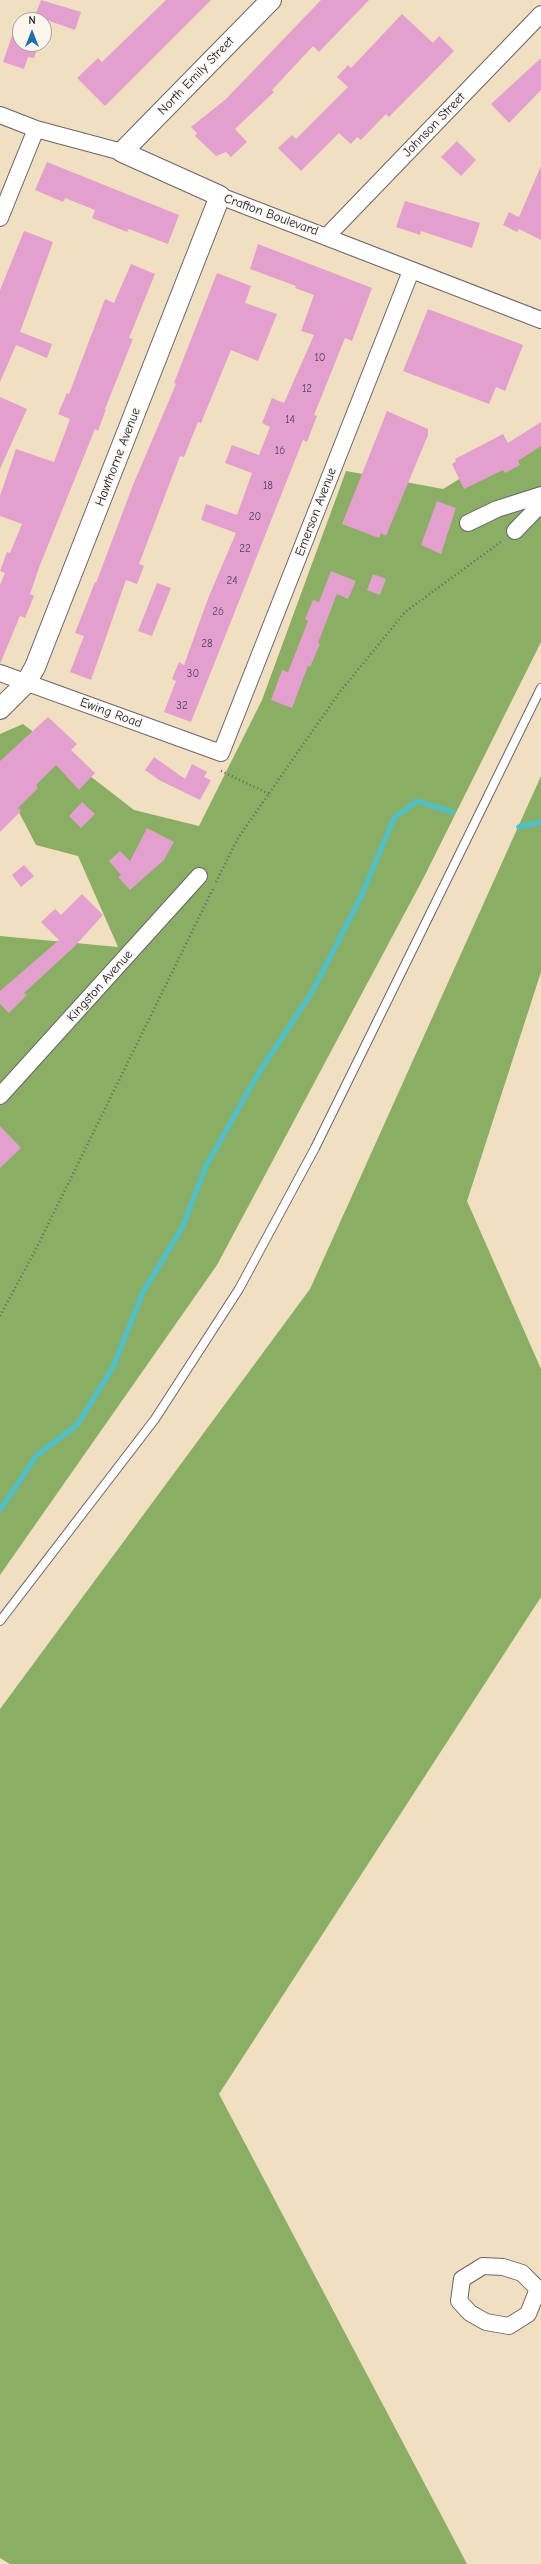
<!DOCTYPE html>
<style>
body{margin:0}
#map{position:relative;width:541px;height:2564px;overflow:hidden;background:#f0e0c1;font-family:"Comic Neue",sans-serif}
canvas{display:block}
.north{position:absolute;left:12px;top:12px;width:40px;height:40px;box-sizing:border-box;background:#fbf7ec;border:1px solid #a4a2a5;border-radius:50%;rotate:0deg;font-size:11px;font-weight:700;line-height:16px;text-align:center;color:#22223b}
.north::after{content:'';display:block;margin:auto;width:14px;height:18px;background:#1f6fb2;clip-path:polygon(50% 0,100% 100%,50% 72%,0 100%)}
</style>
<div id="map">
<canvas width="541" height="2564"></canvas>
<div class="north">N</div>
</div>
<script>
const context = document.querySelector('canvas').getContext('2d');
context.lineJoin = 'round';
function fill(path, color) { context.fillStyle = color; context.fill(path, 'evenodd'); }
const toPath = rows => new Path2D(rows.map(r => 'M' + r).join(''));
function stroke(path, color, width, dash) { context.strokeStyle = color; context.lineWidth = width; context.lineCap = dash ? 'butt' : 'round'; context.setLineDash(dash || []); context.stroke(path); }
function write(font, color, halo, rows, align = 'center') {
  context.font = font + ' "Comic Neue",sans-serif'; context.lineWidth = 3; context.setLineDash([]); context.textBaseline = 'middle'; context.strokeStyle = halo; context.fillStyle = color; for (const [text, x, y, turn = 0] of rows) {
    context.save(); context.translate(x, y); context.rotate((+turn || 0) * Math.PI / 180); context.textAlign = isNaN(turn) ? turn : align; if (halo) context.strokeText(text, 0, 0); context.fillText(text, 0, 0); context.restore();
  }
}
fill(toPath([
 [541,429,541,642,423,879,217,1265,0,1575,0,936,118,947,78,856,36,845,0,776,0,734,23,724,134,810,199,826,262,700,346,471,443,489],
 [541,776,541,972,467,1201,541,1369,541,1597,219,2094,467,2564,10,2564,0,2558,0,1709,310,1289]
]), '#8aae63');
stroke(toPath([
 [519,827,541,822],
 [0,1510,37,1455,77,1425,113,1367,143,1292,182,1228,206,1166,258,1074,312,992,360,899,394,818,417,801,452,812]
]), '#51bfc6', 5.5);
fill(toPath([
 [41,0,81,12,75,30,35,16],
 [166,0,211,0,105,106,77,78,98,58,102,62],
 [321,0,369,0,319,52,313,46,272,90,274,92,235,129,247,142,231,157,226,152,216,156,195,136,197,133,191,127,226,99],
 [402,14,433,43,439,36,454,51,389,117,386,114,361,140,357,137,351,144,339,133,301,171,278,148,292,135,296,139,348,87,337,77,348,65,351,68],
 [14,30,20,32,20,44,39,44,34,58,28,57,24,69,3,62],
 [541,58,541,90,509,123,491,104],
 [457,141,476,160,461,176,441,157],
 [47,162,179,215,168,244,129,229,127,232,92,218,95,210,65,198,63,202,35,190],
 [541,166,541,240,519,229,517,232,503,225,509,212,519,217],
 [405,201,480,223,472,248,421,231,420,235,396,227],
 [24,231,53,242,20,332,52,344,47,358,16,345,0,382,0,290],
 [258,244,372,288,352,341,345,338,314,415,317,416,307,442,303,440,191,722,164,712,176,681,172,679,179,662,184,665,209,596,236,533,201,520,206,504,237,515,252,473,225,463,232,445,259,455,270,427,262,423,272,398,284,403,314,335,301,331,314,295,295,288,296,286,250,269],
 [131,264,155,274,129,338,133,339,105,409,106,409,98,431,95,429,40,565,30,594,34,596,25,618,20,616,0,664,0,585,5,573,0,571,7,552,10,553,22,524,0,516,0,496,16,449,54,462,70,419,58,414,67,393,69,394,105,299,114,303],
 [217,273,251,286,245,303,277,314,258,361,231,350,201,423,198,422,184,457,180,456,139,564,144,566,137,584,126,580,91,680,70,672,84,636,75,633,95,582,96,583,133,485,176,384,174,383],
 [428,309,523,345,505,391,496,387,489,404,403,371],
 [0,397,27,409,0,469],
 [387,411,428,429,428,435,386,536,381,533,379,538,342,524],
 [541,422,541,446,518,461,520,465,505,473,503,470,464,489,452,464,456,461,455,459,503,434,508,443],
 [437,501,456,508,441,554,421,545],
 [331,571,356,581,348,599,337,594,318,643,320,644,310,667,308,666,292,708,271,700,282,670,288,672,308,621,305,619,313,600,319,602],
 [373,574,386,579,380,595,367,590],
 [157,583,171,588,152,636,138,631],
 [48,717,77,744,71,750,95,773,79,790,56,765,36,785,38,788,18,808,21,811,0,832,0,761],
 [154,757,185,779,192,764,207,772,204,777,211,780,200,800,159,780,145,770],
 [82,802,95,814,81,828,69,816],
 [147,828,174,842,164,860,130,890,118,877,121,875,109,861,120,851,130,861],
 [24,865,34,876,21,887,12,875],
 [82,894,103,915,74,947,24,993,27,995,9,1013,0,1004,0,991,59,940,41,922,55,909,61,915],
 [0,1126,21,1148,0,1168]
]), '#e39fcd');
const service = toPath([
 [0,1621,155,1419,239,1289,315,1148,541,688]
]);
const minor = toPath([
 [0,115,36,129,122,152],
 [220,196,541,320],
 [0,218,36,129],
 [327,236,541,14],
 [468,523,497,509,541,495],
 [515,531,541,504],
 [0,673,221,753,411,271],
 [0,1096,199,876],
 [483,2266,503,2267,522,2273,538,2289,528,2314,509,2326,486,2322,470,2313,459,2301,462,2279,483,2266]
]);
const tertiary = toPath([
 [0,709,26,683,35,667,220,196,122,152,271,0]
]);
stroke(service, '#6a646a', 10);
stroke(minor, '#6a646a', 18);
stroke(tertiary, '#6a646a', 22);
stroke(toPath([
 [221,771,269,794],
 [216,882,238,838,339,693,405,612,502,541],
 [0,1316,37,1247,214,887]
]), '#6a646a', 2.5, [1, 3]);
stroke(service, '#fff', 8);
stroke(minor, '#fff', 16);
stroke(tertiary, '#fff', 20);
write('11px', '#524160', null, [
 ["10",320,358],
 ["12",307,389],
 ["14",290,420],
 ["16",280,451],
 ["18",268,486],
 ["20",255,517],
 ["22",245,549],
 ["24",232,581],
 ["26",218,612],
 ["28",207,644],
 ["30",193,674],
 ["32",182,706]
]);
write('13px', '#22223b', '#fbf7ec', [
 ["North Emily Street",196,76,-46],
 ["Johnson Street",434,125,-46],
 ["Crafton Boulevard",271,215,20],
 ["Hawthorne Avenue",118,457,-69],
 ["Emerson Avenue",316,512,-69],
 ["Ewing Road",111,713,20],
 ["Kingston Avenue",100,986,-48]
]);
</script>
